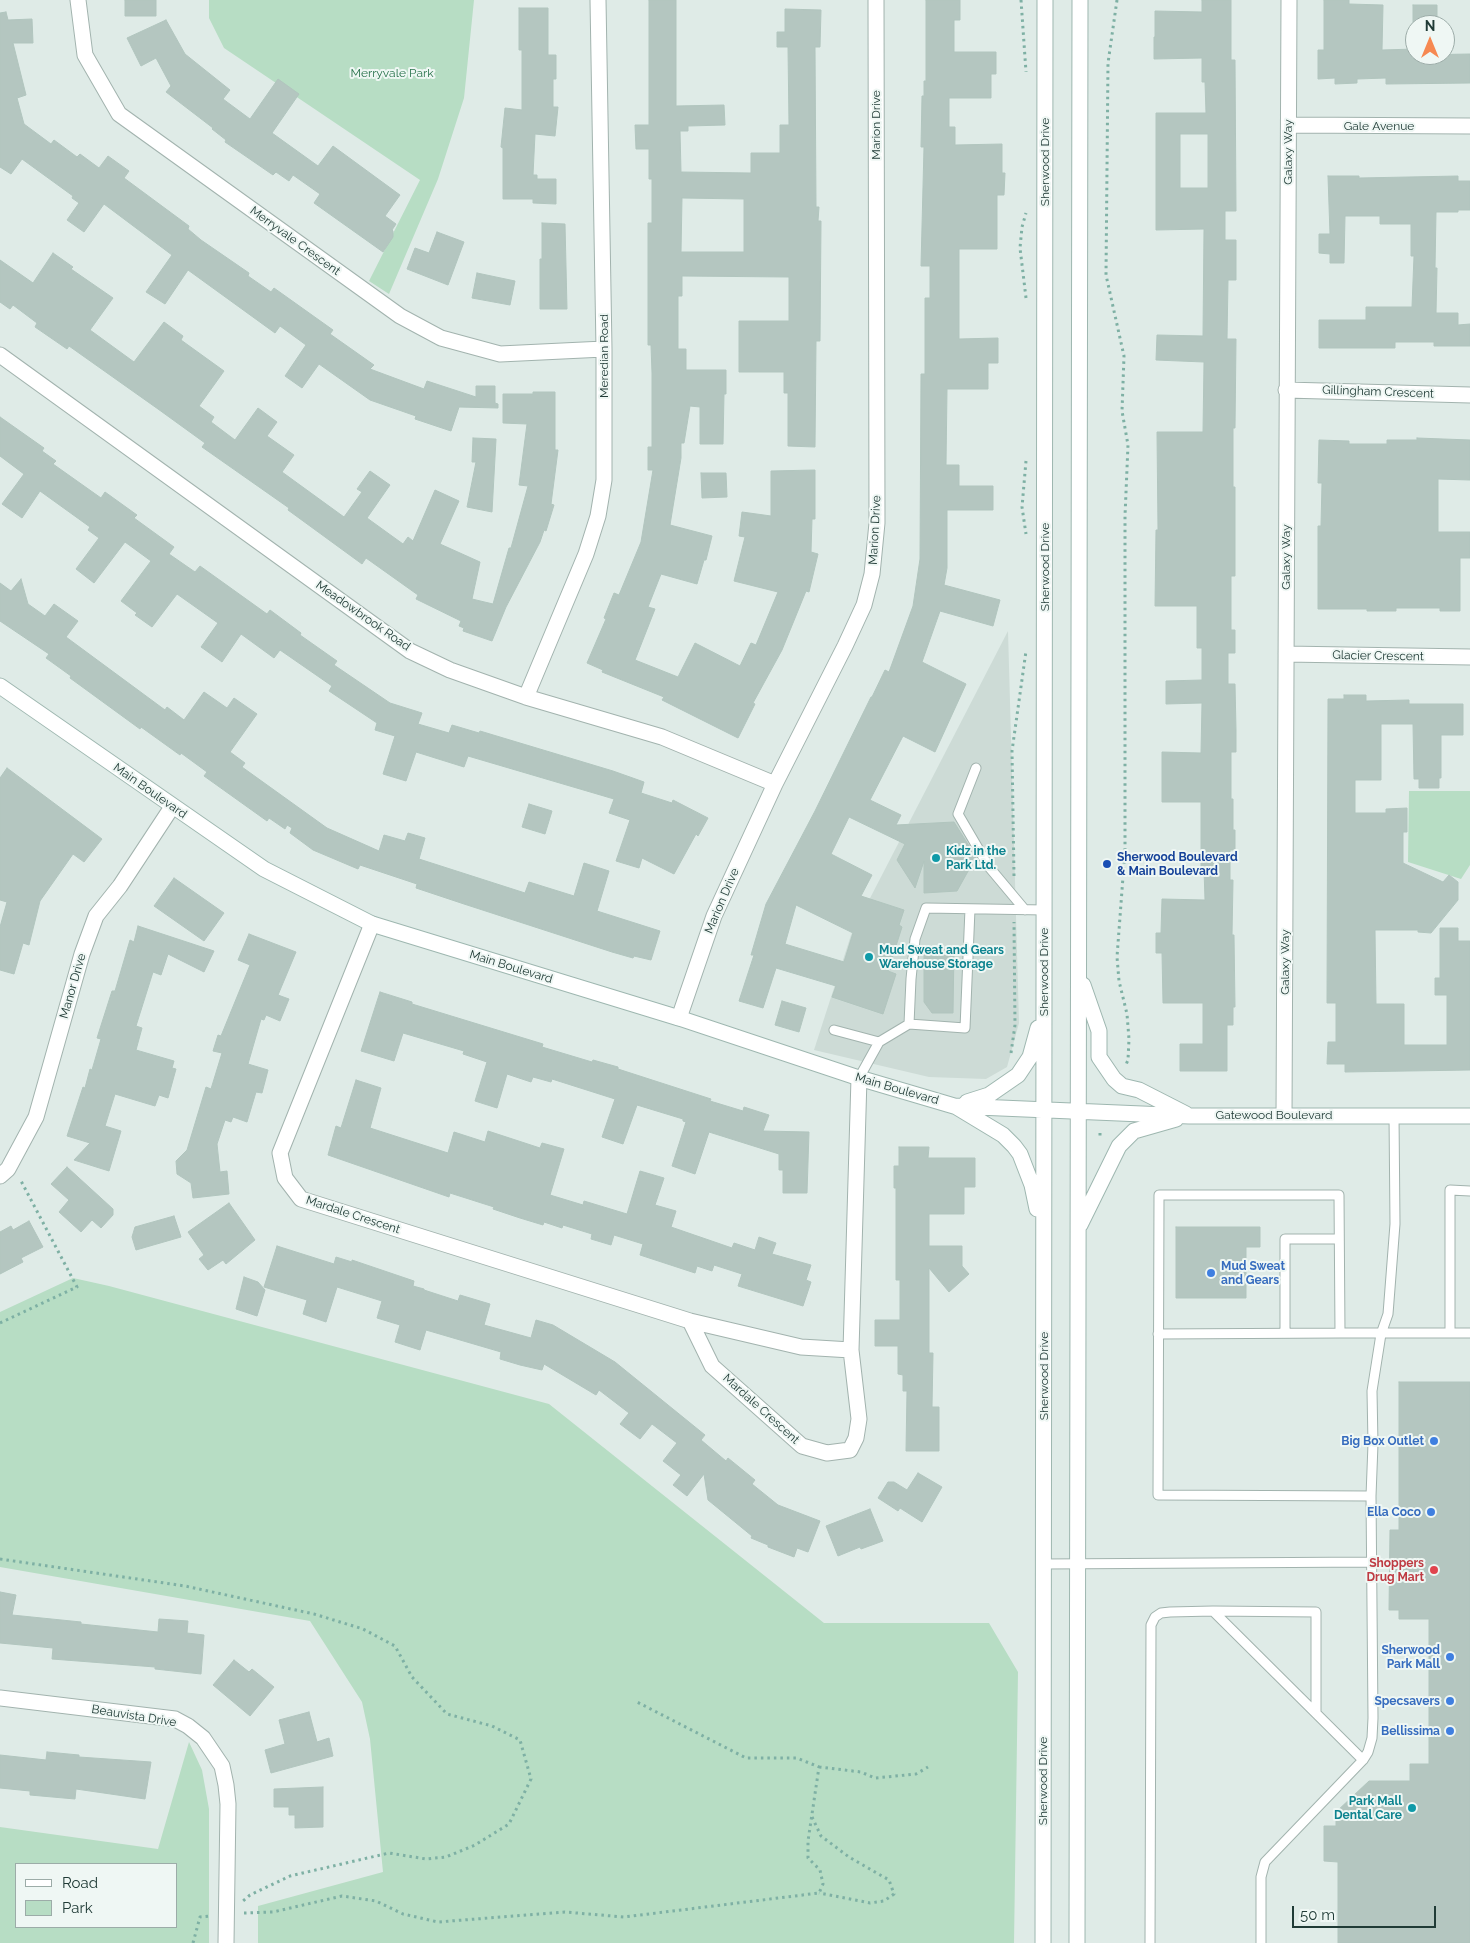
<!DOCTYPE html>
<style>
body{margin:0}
#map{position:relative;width:1470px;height:1943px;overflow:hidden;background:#dfebe7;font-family:Raleway,sans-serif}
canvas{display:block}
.legend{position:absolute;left:15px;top:1863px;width:162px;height:65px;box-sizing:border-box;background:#eff7f4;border:1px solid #9caca8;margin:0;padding:6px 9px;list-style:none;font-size:15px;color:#203b36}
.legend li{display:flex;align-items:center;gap:10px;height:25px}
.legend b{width:25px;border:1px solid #9caca8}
.north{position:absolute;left:1405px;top:15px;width:50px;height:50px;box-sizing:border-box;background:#eff7f4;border:1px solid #9caca8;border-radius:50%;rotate:0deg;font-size:14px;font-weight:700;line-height:20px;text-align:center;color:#203b36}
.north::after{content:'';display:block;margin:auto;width:18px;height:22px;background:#f68851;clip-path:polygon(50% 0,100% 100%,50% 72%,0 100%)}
.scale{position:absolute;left:1292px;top:1906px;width:144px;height:22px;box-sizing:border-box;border:2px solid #203b36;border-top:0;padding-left:6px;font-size:15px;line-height:18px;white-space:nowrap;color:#203b36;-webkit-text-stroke:4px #eff7f4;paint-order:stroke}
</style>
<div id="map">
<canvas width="1470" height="1943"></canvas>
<ul class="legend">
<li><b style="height:6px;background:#fff"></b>Road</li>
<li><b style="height:14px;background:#b7ddc4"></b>Park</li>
</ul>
<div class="north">N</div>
<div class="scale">50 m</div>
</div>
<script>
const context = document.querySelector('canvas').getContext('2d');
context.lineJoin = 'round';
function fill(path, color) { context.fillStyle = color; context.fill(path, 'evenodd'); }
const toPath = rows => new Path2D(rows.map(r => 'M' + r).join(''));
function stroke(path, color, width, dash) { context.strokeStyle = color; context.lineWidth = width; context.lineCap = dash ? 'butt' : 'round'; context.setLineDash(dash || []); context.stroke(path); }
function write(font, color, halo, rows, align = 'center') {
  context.font = font + ' Raleway,sans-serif'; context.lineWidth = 4; context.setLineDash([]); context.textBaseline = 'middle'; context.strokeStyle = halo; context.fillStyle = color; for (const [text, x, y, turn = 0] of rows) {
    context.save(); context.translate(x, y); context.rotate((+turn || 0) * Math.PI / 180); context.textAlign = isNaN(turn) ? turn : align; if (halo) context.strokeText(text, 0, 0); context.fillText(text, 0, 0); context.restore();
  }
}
fill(toPath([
 [1008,631,1019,1023,1007,1067,986,1079,929,1077,814,1050,851,935]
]), '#cddbd6');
fill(toPath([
 [209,0,474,0,464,98,438,179,389,294,369,281,420,180,224,48,209,18],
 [1409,791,1470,791,1470,865,1461,879,1408,862],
 [73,1278,109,1286,549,1404,824,1623,989,1623,1018,1672,1014,1943,258,1943,258,1906,383,1872,370,1739,362,1702,310,1621,0,1567,0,1312],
 [189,1742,202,1770,209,1809,209,1943,0,1943,0,1827,158,1849],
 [16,1864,176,1864,176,1927,16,1927]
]), '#b7ddc4');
const building = toPath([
 [125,0,156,0,156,16,125,16,125,0],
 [649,0,676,0,676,106,724,105,725,125,688,126,688,131,680,131,681,172,751,173,751,153,780,153,780,125,789,125,788,47,777,47,777,32,785,32,785,9,821,10,820,47,815,47,816,207,819,207,818,221,821,221,820,341,816,341,815,447,788,446,788,393,784,393,784,372,739,372,739,321,789,321,789,277,682,276,682,296,678,296,678,349,686,349,686,370,726,370,726,394,724,394,723,444,700,444,700,407,690,406,684,443,681,443,681,458,670,525,712,536,706,560,704,560,697,584,661,574,648,607,655,609,635,660,678,677,695,643,740,666,751,643,756,645,778,592,734,581,745,537,739,536,742,512,771,516,771,471,815,470,815,519,812,519,811,552,818,554,809,592,806,591,782,650,753,703,755,704,738,738,662,700,664,697,602,672,603,670,587,663,606,619,604,618,614,593,619,595,641,542,653,470,648,470,648,447,652,447,652,373,651,345,648,345,648,223,652,223,652,179,649,179,649,149,636,149,635,125,649,125,649,0],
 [682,198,744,199,744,252,681,252,682,198],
 [926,0,960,0,960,20,954,20,954,52,996,52,996,74,991,74,991,98,949,98,949,127,955,127,955,145,1002,144,1002,173,1005,173,1004,195,997,195,997,249,959,249,959,339,998,338,998,363,988,363,988,389,947,389,946,465,959,465,959,486,993,486,993,510,947,510,947,568,944,585,1000,600,993,626,940,611,922,662,966,684,935,752,903,736,870,800,901,815,896,825,954,822,976,857,957,891,924,893,924,861,915,888,897,860,905,844,849,817,831,854,872,875,861,896,904,910,899,925,902,927,888,971,896,974,883,1014,832,997,836,986,776,968,763,1008,739,1001,754,955,751,955,766,904,815,811,871,697,872,697,885,670,889,672,913,606,920,559,921,374,925,374,925,298,930,298,930,266,921,266,924,147,921,147,922,96,924,96,924,81,926,81,926,0],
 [796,905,853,933,844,962,785,944,796,905],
 [1202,0,1231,0,1231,60,1235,60,1236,211,1225,211,1225,240,1236,240,1236,280,1228,280,1227,339,1236,339,1235,428,1233,428,1233,487,1235,487,1235,576,1231,576,1231,630,1235,630,1235,653,1228,653,1228,684,1235,684,1236,730,1236,752,1231,752,1231,799,1233,799,1233,830,1235,830,1235,850,1230,850,1230,880,1233,880,1232,935,1234,935,1235,1007,1233,1007,1233,1025,1227,1025,1227,1071,1180,1071,1180,1044,1203,1044,1203,1003,1163,1003,1162,953,1156,953,1156,933,1161,933,1162,899,1205,900,1204,869,1201,869,1201,802,1162,802,1162,752,1201,753,1202,703,1166,704,1166,681,1202,680,1202,648,1197,648,1197,606,1155,606,1156,530,1158,530,1157,432,1203,432,1204,362,1156,360,1157,335,1203,336,1204,229,1156,230,1156,113,1206,113,1205,82,1202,82,1202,58,1154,59,1154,37,1155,37,1155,11,1202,12,1202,0],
 [1180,134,1208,134,1208,188,1180,188,1180,134],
 [1324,0,1349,0,1349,4,1383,5,1382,50,1415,49,1415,55,1470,54,1470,83,1386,84,1386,78,1357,79,1357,83,1335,84,1335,78,1318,79,1318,50,1324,50,1324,0],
 [1413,5,1437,5,1437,25,1413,25,1413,5],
 [519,8,548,8,548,55,556,55,556,79,553,79,553,107,558,107,555,136,535,134,533,175,537,175,537,179,556,179,556,204,533,203,533,199,503,199,503,148,501,147,505,108,522,110,522,50,519,50,519,8],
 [6,12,8,20,32,19,33,43,13,43,26,95,17,98,24,124,51,144,54,140,77,157,80,154,99,168,108,156,129,171,124,178,189,226,188,229,201,240,249,273,248,276,271,292,274,288,333,330,330,334,374,365,370,369,424,389,427,381,476,397,476,386,495,386,495,403,498,404,498,408,459,407,451,431,415,419,416,416,370,400,319,364,302,388,285,376,306,345,280,326,275,333,188,270,165,304,146,292,172,255,104,204,84,232,67,220,79,203,72,198,73,196,22,159,11,174,0,167,0,13,6,12],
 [166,20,185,54,230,90,223,99,250,119,278,79,299,94,272,133,318,166,333,146,400,195,385,216,396,224,392,230,393,231,393,237,383,252,314,203,320,194,293,175,289,181,276,172,273,175,225,142,226,140,212,129,213,128,166,92,171,86,156,58,141,66,127,38,166,20],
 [1328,176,1359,176,1359,178,1458,176,1458,181,1470,181,1470,210,1458,210,1458,212,1436,212,1435,268,1437,268,1436,313,1458,313,1458,325,1470,324,1470,346,1434,346,1434,342,1395,342,1395,348,1319,348,1319,320,1366,320,1366,307,1412,307,1414,256,1411,256,1411,224,1380,224,1380,216,1345,216,1344,263,1330,263,1330,254,1319,253,1319,234,1330,234,1328,176],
 [542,223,565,224,567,309,540,309,540,259,542,259,542,223],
 [437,232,464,242,448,285,407,269,415,248,429,253,437,232],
 [53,253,73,267,71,269,113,298,90,330,134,362,164,322,183,336,181,340,224,371,199,406,214,417,211,422,235,440,258,408,277,422,267,436,294,455,282,472,344,517,362,492,357,489,370,471,390,485,367,518,403,544,408,537,413,541,435,490,459,501,440,544,480,562,472,599,493,604,509,548,511,548,528,486,519,485,527,424,503,423,503,394,533,394,533,392,555,392,555,450,558,450,551,504,554,505,546,531,544,530,540,542,506,607,492,641,463,631,464,628,459,626,461,621,416,599,418,595,366,558,362,564,288,510,289,508,202,447,205,443,158,409,69,346,67,349,35,327,37,323,13,305,10,309,0,302,0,260,33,283,53,253],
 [477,273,515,281,510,305,472,298,477,273],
 [0,417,44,448,42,451,56,461,53,464,101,498,105,492,137,515,134,518,174,547,169,554,195,572,200,566,267,614,270,610,301,633,300,635,337,661,334,665,390,703,422,713,418,724,449,733,452,725,479,733,480,731,613,771,644,782,641,793,672,803,673,800,708,818,698,836,696,834,674,874,642,858,639,868,616,861,630,820,609,813,614,799,468,756,464,767,416,752,406,781,383,774,395,736,375,730,377,723,329,691,332,686,280,650,274,658,241,634,222,662,201,647,218,623,177,594,152,627,135,615,137,613,121,601,151,561,125,542,94,583,76,569,99,538,88,530,90,527,40,491,22,518,2,504,24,474,0,456,0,417],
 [473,438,496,439,492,512,467,507,476,462,472,462,473,438],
 [1417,438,1470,440,1470,480,1438,479,1438,532,1470,532,1470,558,1460,558,1460,611,1440,611,1440,608,1396,608,1396,611,1367,611,1367,609,1318,609,1318,526,1321,526,1322,483,1318,483,1319,440,1349,441,1349,444,1387,444,1387,440,1417,440,1417,438],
 [701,473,726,473,727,497,702,498,701,473],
 [21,579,28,604,45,616,54,604,78,621,66,637,165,710,167,707,184,720,204,692,227,708,234,698,257,714,230,752,245,763,242,767,327,828,379,851,384,835,405,841,408,833,425,838,419,859,525,893,529,882,574,896,584,863,609,871,597,911,660,931,651,960,634,956,633,958,612,952,464,904,416,888,417,884,360,865,358,869,313,850,290,833,292,828,287,825,285,829,269,818,267,821,204,776,207,772,181,753,180,755,141,727,140,729,70,678,71,676,46,658,49,654,0,621,0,583,11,591,21,579],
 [1344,695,1366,695,1366,701,1409,700,1409,704,1463,704,1463,735,1441,735,1441,778,1439,778,1439,788,1419,788,1419,779,1414,779,1413,724,1381,724,1381,780,1355,780,1355,813,1386,813,1386,809,1407,808,1407,832,1403,832,1403,863,1443,882,1449,875,1458,882,1458,900,1431,933,1418,932,1418,930,1375,930,1376,1004,1404,1004,1404,1045,1447,1045,1447,995,1435,995,1435,978,1440,978,1440,928,1458,928,1458,941,1470,941,1470,1070,1345,1072,1345,1064,1327,1064,1328,1042,1336,1042,1336,1003,1327,1003,1328,699,1344,699,1344,695],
 [7,768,102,839,84,862,73,854,40,901,29,945,23,943,14,974,0,970,0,927,7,902,0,900,0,778,7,768],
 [529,804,552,811,545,834,522,827,529,804],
 [174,878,224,913,204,941,154,906,174,878],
 [138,926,214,951,204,972,168,954,161,975,153,972,136,1026,142,1028,136,1050,174,1061,172,1068,176,1069,168,1098,159,1095,155,1106,115,1094,105,1126,121,1131,109,1171,74,1160,90,1143,67,1136,83,1087,85,1088,90,1069,92,1070,101,1039,97,1038,112,991,115,991,130,940,134,942,138,926],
 [249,934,296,952,278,995,289,999,280,1021,266,1015,264,1020,261,1019,248,1064,268,1070,262,1093,256,1092,247,1122,233,1117,231,1122,225,1120,217,1144,220,1172,227,1171,229,1194,193,1198,191,1183,177,1174,176,1161,187,1150,206,1087,211,1089,222,1053,213,1051,218,1035,221,1036,250,965,238,960,249,934],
 [924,948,954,948,953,1013,932,1013,924,1002,924,948],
 [380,992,412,1002,412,1004,543,1044,542,1047,592,1062,593,1060,618,1067,618,1069,711,1099,710,1101,743,1111,744,1107,769,1115,763,1131,809,1132,807,1193,783,1193,783,1170,779,1170,779,1154,709,1132,695,1174,672,1166,686,1122,683,1121,683,1119,637,1105,623,1144,602,1137,615,1099,552,1079,551,1082,533,1077,531,1082,507,1074,497,1108,475,1101,487,1062,463,1054,464,1051,403,1033,394,1061,361,1051,380,992],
 [782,1001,806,1008,799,1032,775,1025,782,1001],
 [356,1080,381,1088,370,1128,448,1153,454,1132,485,1142,488,1131,540,1148,542,1143,564,1149,550,1195,583,1205,584,1201,627,1214,640,1171,664,1178,655,1205,676,1211,671,1227,732,1248,734,1243,755,1250,759,1237,776,1243,772,1254,811,1265,806,1280,811,1282,803,1306,738,1286,742,1274,714,1265,712,1271,697,1266,695,1273,640,1255,643,1244,614,1235,611,1245,591,1239,592,1234,563,1225,562,1228,544,1222,543,1225,520,1218,493,1209,494,1207,450,1193,449,1197,328,1155,336,1126,341,1128,356,1080],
 [899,1147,929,1147,928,1158,975,1158,975,1187,964,1187,964,1214,929,1214,929,1246,962,1246,962,1266,969,1274,949,1292,929,1268,929,1353,933,1353,932,1407,939,1407,939,1451,906,1451,907,1391,903,1391,903,1375,898,1374,898,1346,875,1346,875,1320,900,1320,900,1280,896,1280,896,1188,894,1188,894,1166,899,1166,899,1147],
 [67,1167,113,1209,113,1215,101,1228,92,1220,81,1232,59,1212,69,1200,51,1184,67,1167],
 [229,1203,255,1240,226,1264,223,1260,208,1270,199,1259,204,1255,188,1232,229,1203],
 [174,1216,181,1237,136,1250,132,1237,135,1227,174,1216],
 [29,1221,43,1247,21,1258,23,1262,0,1274,0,1232,11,1226,13,1230,29,1221],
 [1176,1227,1260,1227,1260,1247,1246,1247,1246,1298,1176,1298,1176,1227],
 [277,1246,334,1264,336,1257,352,1262,352,1260,414,1281,413,1286,424,1289,424,1290,458,1301,460,1295,490,1304,484,1325,531,1338,536,1320,553,1325,615,1362,705,1435,701,1440,726,1461,728,1458,755,1480,752,1484,778,1505,820,1521,808,1552,797,1548,794,1557,768,1547,768,1545,751,1538,752,1536,708,1500,704,1474,687,1496,673,1485,681,1475,663,1461,677,1443,652,1424,640,1439,620,1424,629,1413,599,1390,596,1395,544,1364,542,1370,520,1365,500,1359,501,1352,426,1330,420,1350,395,1342,400,1325,377,1318,382,1301,337,1287,326,1322,303,1314,307,1300,264,1287,277,1246],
 [244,1277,258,1282,265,1290,257,1316,236,1309,244,1277],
 [1399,1382,1470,1382,1470,1943,1338,1943,1338,1862,1324,1861,1324,1826,1336,1826,1336,1812,1369,1781,1410,1781,1410,1764,1429,1764,1429,1619,1399,1619,1399,1610,1389,1610,1390,1530,1399,1530,1399,1382],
 [918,1473,942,1487,922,1522,900,1508,898,1511,878,1498,888,1482,894,1482,907,1490,918,1473],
 [870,1509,883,1541,861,1549,860,1547,838,1556,826,1526,870,1509],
 [0,1592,16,1595,12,1615,81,1622,81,1624,158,1632,159,1619,188,1621,187,1633,204,1635,201,1674,155,1669,155,1667,52,1659,53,1648,0,1643,0,1592],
 [234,1660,249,1672,252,1669,274,1687,250,1716,213,1685,234,1660],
 [309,1712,317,1742,329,1738,333,1756,271,1773,265,1750,285,1744,279,1720,309,1712],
 [47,1752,79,1755,79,1757,151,1762,145,1799,76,1789,75,1799,30,1795,30,1791,0,1788,0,1755,46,1760,47,1752],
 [323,1787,323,1827,295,1828,295,1815,289,1815,289,1807,274,1807,274,1789,323,1787]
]);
fill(building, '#b4c6c0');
stroke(building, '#b1c5be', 1);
const lane = toPath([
 [976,768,958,814,989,867,1025,910],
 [909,1024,911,979,915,939,926,908,1045,910],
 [834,1030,879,1042],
 [859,1078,879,1042,909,1024,965,1028,970,909],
 [1285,1333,1285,1239,1339,1239],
 [1450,1333,1450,1190,1470,1191],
 [1158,1334,1340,1333],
 [1371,1496,1158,1495,1159,1195,1339,1195,1340,1333,1470,1333],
 [1044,1564,1373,1562],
 [1213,1611,1316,1612,1316,1713],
 [1150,1943,1151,1625,1155,1617,1161,1613,1170,1612,1213,1611,1363,1760],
 [1261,1943,1261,1877,1265,1862,1363,1760,1368,1752,1372,1738,1373,1718,1371,1496,1373,1444,1372,1391,1381,1334,1388,1314,1395,1224,1394,1115]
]);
const street = toPath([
 [78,0,85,55,119,114,400,316,441,338,500,354,604,349],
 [1289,125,1470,126],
 [0,355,410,651,450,670,526,697,662,737,775,784],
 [1286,390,1470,395],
 [1286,654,1470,657],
 [526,697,586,554,598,516,604,480,604,349,598,0],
 [372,924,280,1153,285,1178,301,1199,690,1321,801,1347,851,1350,859,1078],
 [679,1018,714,916,775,784,845,646,864,605,872,574,877,523,876,0],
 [1284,1115,1289,0],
 [0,1176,8,1169,36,1117,82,954,96,916,120,886,172,807],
 [690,1321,712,1366,802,1446,827,1453,850,1450,856,1438,859,1419,851,1350],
 [0,1698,175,1719,188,1726,203,1738,222,1766,226,1785,228,1804,226,1943]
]);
const secondary = toPath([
 [0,686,264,869,372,924,679,1018,859,1078,954,1106,1189,1116,1470,1116],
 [1083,985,1099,1031,1099,1057,1114,1079,1122,1086,1139,1090,1186,1114],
 [967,1102,989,1095,1018,1075,1030,1057,1038,1028],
 [955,1106,1003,1135,1014,1146,1020,1154,1032,1185,1037,1209],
 [1080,1225,1119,1146,1134,1131,1176,1119],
 [1043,1943,1045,0],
 [1077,1943,1080,0]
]);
stroke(lane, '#a2b3ae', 11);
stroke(street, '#a2b3ae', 17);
stroke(secondary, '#9eb7b0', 17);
stroke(toPath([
 [1021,0,1026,72],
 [1117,0,1108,63,1106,275,1124,356,1122,411,1128,445,1125,516,1125,850,1117,957,1119,981,1127,1014,1129,1039,1128,1060,1125,1067],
 [1026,298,1020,248,1022,227,1026,213],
 [1026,461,1022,507,1026,534],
 [1014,876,1012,751,1026,651],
 [1011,1053,1015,1025,1014,922],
 [1100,1133,1100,1139],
 [0,1323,77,1287,20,1179],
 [0,1559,185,1586,314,1614,363,1629,395,1646,412,1677,447,1714,492,1726,520,1740,531,1779,509,1824,475,1845,446,1857,426,1859,389,1853,290,1876,250,1895,243,1901],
 [819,1767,861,1772,875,1778,916,1774,928,1767],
 [812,1817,821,1836,849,1857,889,1880,894,1894,884,1901,870,1903,819,1893],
 [244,1913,273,1912,342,1896,376,1901,403,1914,438,1922,565,1912,624,1917,819,1893,823,1884,820,1870,808,1858,808,1841,819,1767,797,1758,746,1758,637,1702],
 [193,1943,200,1917,210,1916]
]), '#7eb0a4', 3, [2.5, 4]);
stroke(lane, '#fff', 9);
stroke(street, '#fff', 15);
stroke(secondary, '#fff', 15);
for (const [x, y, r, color] of [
 [936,858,5,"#0f9aa8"],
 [1107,864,5,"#1a4fb4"],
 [869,957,5,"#0f9aa8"],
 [1211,1273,5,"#3f7fe0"],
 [1434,1441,5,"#3f7fe0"],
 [1431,1512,5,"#3f7fe0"],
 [1434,1570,5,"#e0444e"],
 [1450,1657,5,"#3f7fe0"],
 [1450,1701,5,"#3f7fe0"],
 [1450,1731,5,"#3f7fe0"],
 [1412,1808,5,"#0f9aa8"]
]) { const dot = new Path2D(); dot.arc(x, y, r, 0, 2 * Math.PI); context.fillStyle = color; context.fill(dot); stroke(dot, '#eff7f4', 2); }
write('12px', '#29734c', '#eff7f4', [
 ["Merryvale Park",392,73]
]);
write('12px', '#203b36', '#eff7f4', [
 ["Marion Drive",876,125,-90],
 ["Gale Avenue",1379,126],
 ["Galaxy Way",1288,152,-90],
 ["Sherwood Drive",1045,162,-90],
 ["Merryvale Crescent",295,241,36],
 ["Meredian Road",604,356,-90],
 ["Gillingham Crescent",1378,392,2],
 ["Marion Drive",875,530,-87],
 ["Galaxy Way",1286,557,-90],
 ["Sherwood Drive",1045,567,-90],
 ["Meadowbrook Road",363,616,35],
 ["Glacier Crescent",1378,656,1],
 ["Main Boulevard",150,791,35],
 ["Marion Drive",722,901,-67],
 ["Galaxy Way",1285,962,-90],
 ["Main Boulevard",511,967,17],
 ["Sherwood Drive",1044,972,-90],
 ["Manor Drive",73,986,-74],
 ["Main Boulevard",897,1089,16],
 ["Gatewood Boulevard",1274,1115],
 ["Mardale Crescent",353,1215,18],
 ["Sherwood Drive",1044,1376,-90],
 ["Mardale Crescent",761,1409,42],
 ["Beauvista Drive",134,1716,9],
 ["Sherwood Drive",1043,1781,-90]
]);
write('bold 12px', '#0d838f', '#eff7f4', [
 ["Kidz in the",946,851],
 ["Park Ltd.",946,865],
 ["Mud Sweat and Gears",879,950],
 ["Warehouse Storage",879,964],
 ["Park Mall",1402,1801,"right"],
 ["Dental Care",1402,1815,"right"]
], 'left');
write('bold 12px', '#164399', '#eff7f4', [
 ["Sherwood Boulevard",1117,857],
 ["& Main Boulevard",1117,871]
], 'left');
write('bold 12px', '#366cbe', '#eff7f4', [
 ["Mud Sweat",1221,1266,"left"],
 ["and Gears",1221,1280,"left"],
 ["Big Box Outlet",1424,1441],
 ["Ella Coco",1421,1512],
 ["Sherwood",1440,1650],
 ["Park Mall",1440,1664],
 ["Specsavers",1440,1701],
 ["Bellissima",1440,1731]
], 'right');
write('bold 12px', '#be3a42', '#eff7f4', [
 ["Shoppers",1424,1563],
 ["Drug Mart",1424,1577]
], 'right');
</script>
